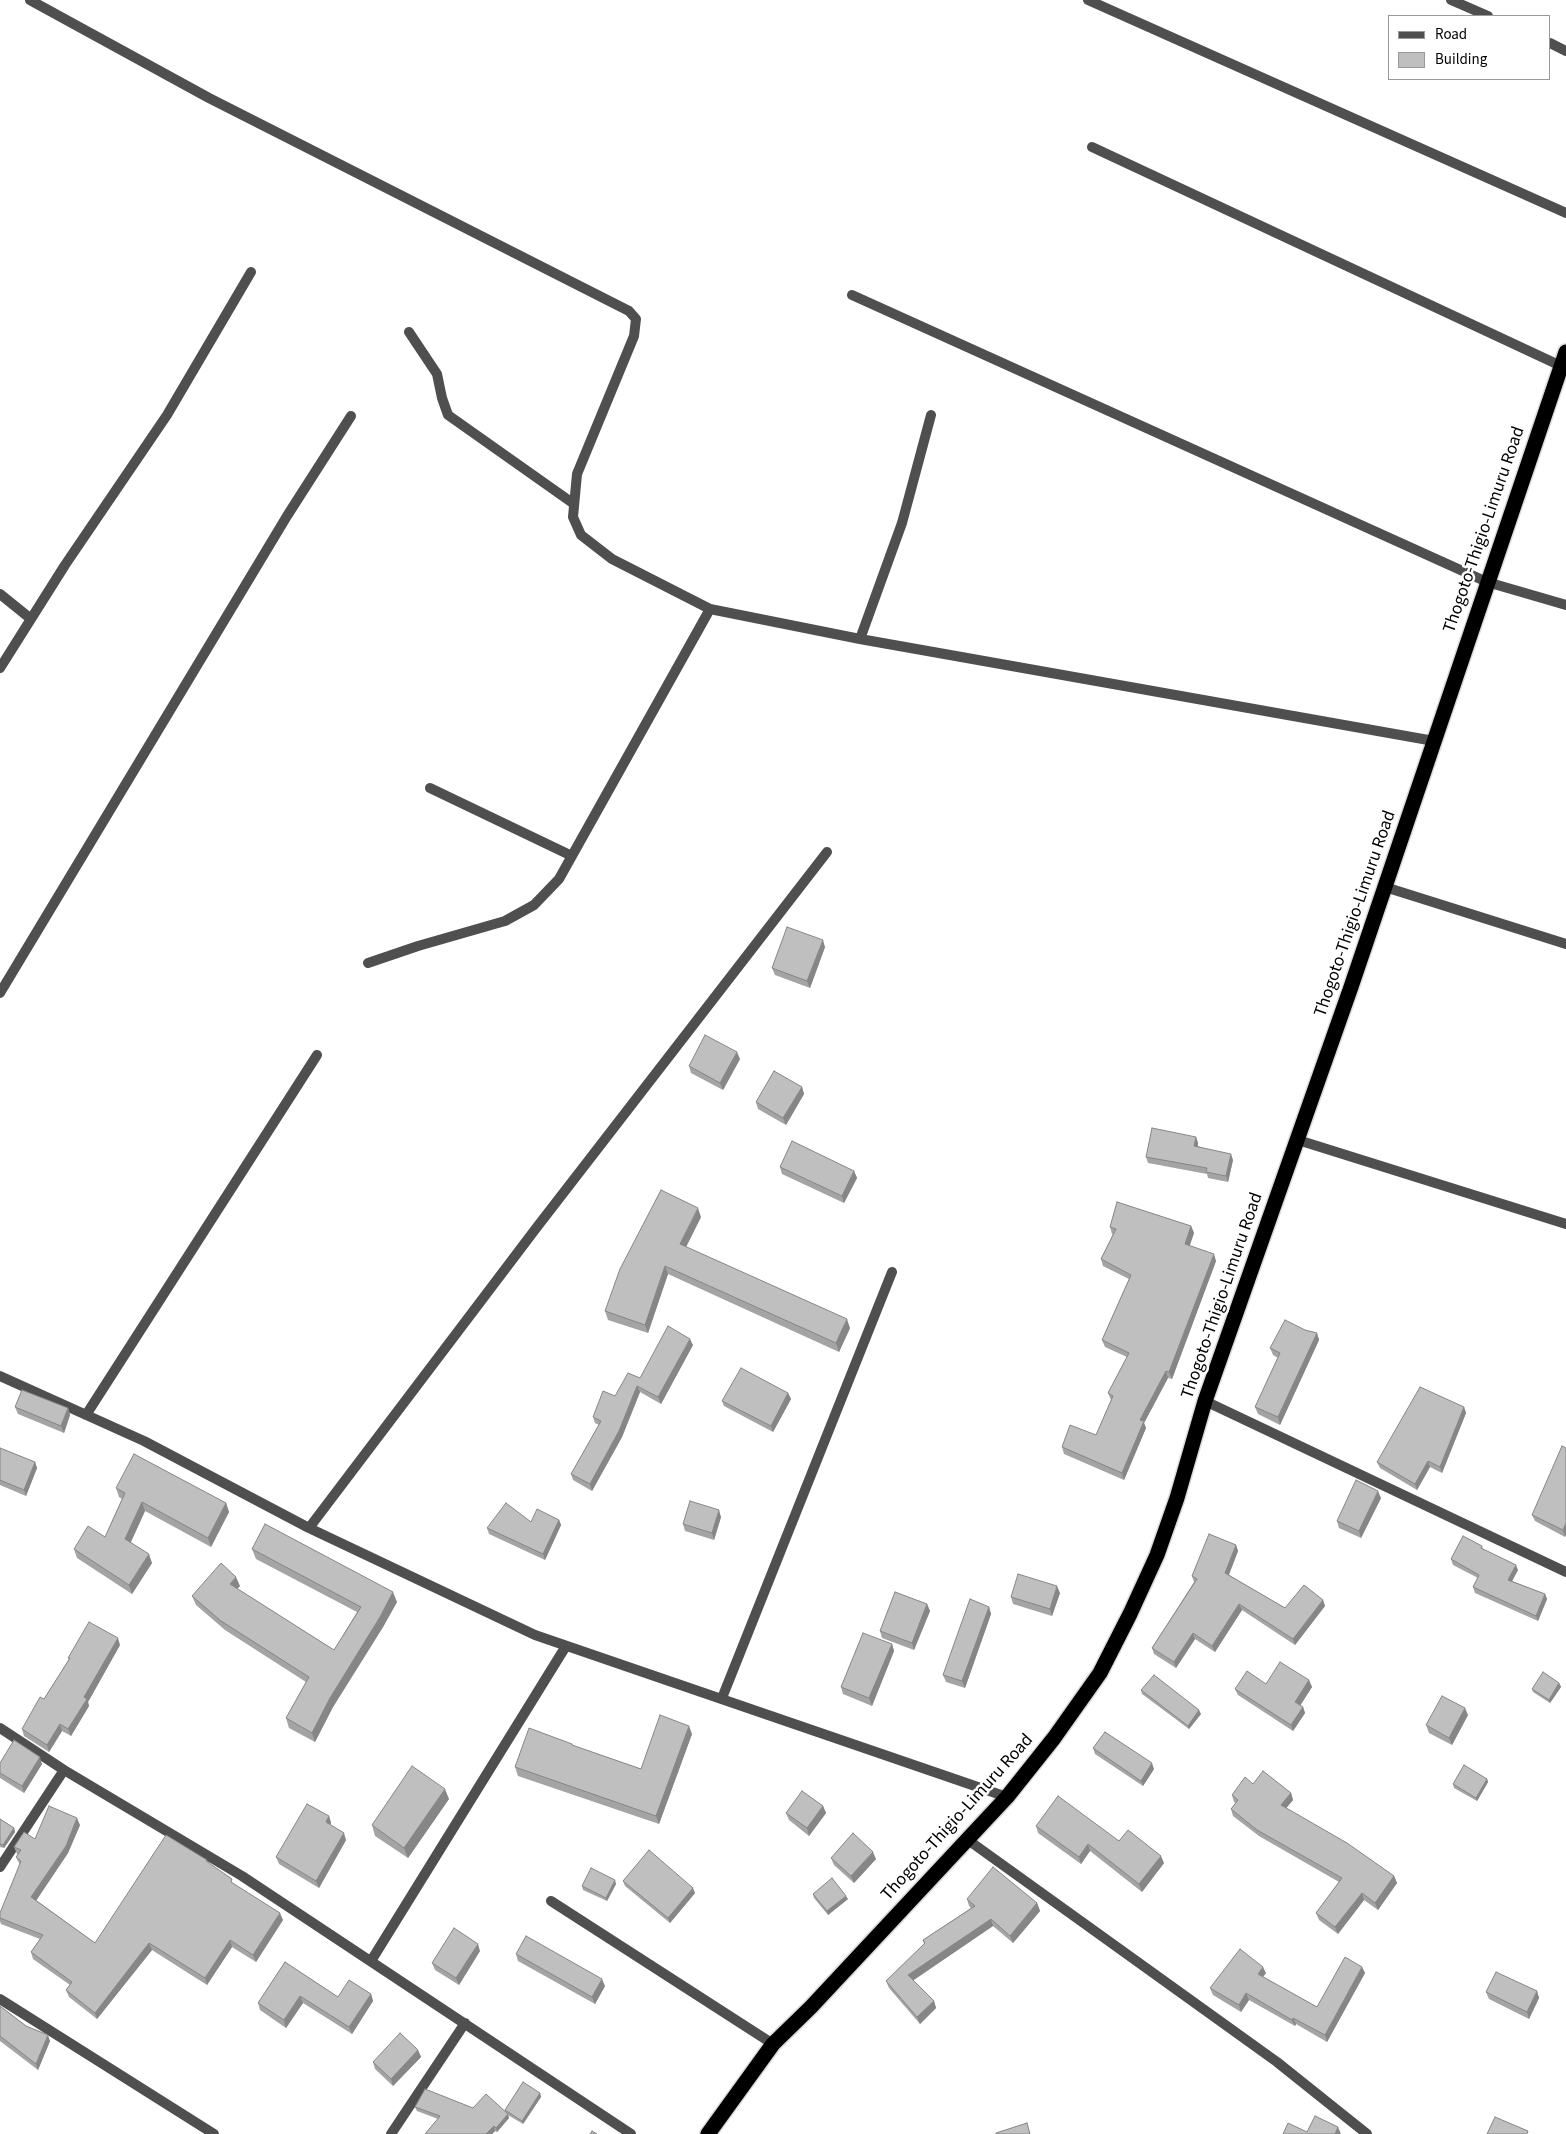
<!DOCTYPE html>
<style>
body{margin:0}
#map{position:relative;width:1566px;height:2134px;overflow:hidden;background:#fff;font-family:"Source Sans 3",sans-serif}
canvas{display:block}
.legend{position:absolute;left:1388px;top:15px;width:162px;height:65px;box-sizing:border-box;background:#fff;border:1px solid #999;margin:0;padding:6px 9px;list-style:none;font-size:15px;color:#000}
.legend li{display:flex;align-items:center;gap:10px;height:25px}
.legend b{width:25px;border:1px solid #999}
</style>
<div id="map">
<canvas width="1566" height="2134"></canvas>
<ul class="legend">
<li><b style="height:6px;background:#4f4f4f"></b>Road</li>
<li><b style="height:14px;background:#bfbfbf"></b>Building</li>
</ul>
</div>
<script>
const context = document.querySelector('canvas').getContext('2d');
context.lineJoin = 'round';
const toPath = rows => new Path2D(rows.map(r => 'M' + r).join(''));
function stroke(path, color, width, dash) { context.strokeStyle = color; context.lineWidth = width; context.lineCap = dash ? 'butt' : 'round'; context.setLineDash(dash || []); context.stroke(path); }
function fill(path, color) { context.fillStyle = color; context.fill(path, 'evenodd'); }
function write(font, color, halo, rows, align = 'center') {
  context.font = font + ' "Source Sans 3",sans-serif'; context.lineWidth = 5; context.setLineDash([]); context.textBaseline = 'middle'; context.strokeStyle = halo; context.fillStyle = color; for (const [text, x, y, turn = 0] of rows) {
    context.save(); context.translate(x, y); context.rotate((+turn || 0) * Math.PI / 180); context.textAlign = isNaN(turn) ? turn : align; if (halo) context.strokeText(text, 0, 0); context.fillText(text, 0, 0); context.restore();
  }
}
const highway = toPath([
 [708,2134,773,2044,811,2007,1007,1797,1054,1738,1100,1673,1130,1614,1157,1555,1177,1498,1205,1401,1351,987,1566,352]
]);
stroke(highway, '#dbdbdb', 18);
stroke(toPath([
 [30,0,209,98,629,311,636,319,634,336,577,474,573,517,581,535,612,559,710,609,860,639,1434,741],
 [1088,0,1566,213],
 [1451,0,1488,16],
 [1550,43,1566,51],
 [1092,147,1561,366],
 [852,295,1487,582,1566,605],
 [409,332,437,374,442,398,448,415,574,504],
 [0,594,31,619],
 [860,639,902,523,931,415],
 [0,668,65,565,167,415,251,272],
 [430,788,572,856],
 [1385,887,1566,944],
 [368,963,418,946,505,921,534,905,559,879,710,609],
 [0,993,287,516,351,416],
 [1298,1140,1566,1224],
 [0,1376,144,1441,309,1528,535,1635,1007,1797],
 [1205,1401,1566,1572],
 [86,1415,317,1055],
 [309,1528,537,1227,827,852],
 [722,1698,892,1272],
 [0,1728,64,1770,242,1876,631,2134],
 [968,1840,1277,2062,1367,2134],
 [0,1867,64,1770],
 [551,1901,773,2044],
 [371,1961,566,1646],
 [0,1999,214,2134],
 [391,2134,465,2023]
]), '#4f4f4f', 10);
stroke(highway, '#000', 15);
fill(toPath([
 [825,947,810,988,775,975,772,968],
 [740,1059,723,1090,691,1073,689,1066],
 [802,1087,804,1094,786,1125,758,1109,756,1102],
 [1196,1137,1198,1143,1198,1146,1233,1160,1228,1182,1208,1178,1207,1174,1148,1163,1146,1157],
 [780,1167,854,1171,857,1178,844,1203,782,1174],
 [701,1217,686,1247,850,1328,839,1352,668,1274,648,1333,608,1320,605,1311],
 [1191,1226,1194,1233,1189,1246,1216,1261,1172,1379,1168,1378,1144,1423,1146,1428,1124,1480,1064,1454,1062,1447,1096,1435,1111,1400,1108,1393,1127,1357,1105,1347,1102,1340,1129,1279,1103,1266,1101,1259,1113,1234,1112,1234,1110,1227],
 [1305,1330,1317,1333,1319,1340,1280,1425,1258,1414,1255,1407,1278,1358,1273,1355,1270,1348],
 [693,1345,661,1404,640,1392,622,1437,592,1491,573,1480,571,1474,599,1425,595,1423,593,1417,615,1396,640,1378],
 [788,1393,791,1399,773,1432,724,1406,722,1401],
 [15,1407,68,1408,70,1415,64,1433,18,1414],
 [1464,1407,1466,1413,1442,1473,1430,1467,1417,1490,1380,1468,1377,1462],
 [0,1448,35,1462,37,1468,26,1496,0,1485],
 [1566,1448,1565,1537,1535,1521,1532,1515],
 [116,1488,226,1503,229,1512,211,1547,145,1511,131,1542,152,1563,132,1594,77,1558,74,1549,105,1537,122,1499,119,1497],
 [1381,1498,1361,1538,1339,1528,1337,1521],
 [721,1517,714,1540,685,1531,683,1524],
 [559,1520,561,1525,545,1560,489,1534,487,1528,531,1522],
 [1236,1545,1238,1551,1229,1575,1285,1608,1323,1600,1325,1606,1295,1645,1242,1610,1215,1652,1195,1639,1176,1668,1154,1654,1152,1648,1194,1582,1192,1576],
 [1482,1546,1483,1549,1518,1570,1512,1581,1545,1594,1547,1599,1538,1621,1475,1593,1473,1587,1478,1578,1453,1565,1451,1559],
 [252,1549,397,1602,383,1627,333,1707,315,1742,289,1728,286,1718,306,1682,225,1630,196,1605,192,1596,240,1586,237,1589,334,1650,357,1612,256,1559],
 [1060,1593,1052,1616,1013,1604,1011,1597],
 [927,1604,930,1611,914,1650,882,1638,880,1631],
 [989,1607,991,1614,965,1688,946,1682,943,1675],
 [892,1644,894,1651,872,1706,843,1694,841,1687],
 [120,1645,88,1702,89,1706,71,1736,62,1731,49,1752,24,1736,22,1729,44,1699,69,1659,68,1658],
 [1309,1680,1312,1687,1300,1705,1303,1707,1305,1713,1293,1731,1238,1695,1235,1689,1266,1684],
 [1559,1683,1561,1687,1550,1703,1533,1692,1532,1689],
 [1141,1690,1201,1714,1189,1729,1142,1694],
 [1468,1715,1452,1745,1429,1733,1426,1725],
 [692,1734,659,1824,518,1776,515,1767,572,1744,573,1746,641,1769],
 [1093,1748,1154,1769,1143,1786,1095,1754],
 [0,1763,42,1764,24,1793,0,1778],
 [1487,1779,1488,1782,1477,1801,1454,1788,1453,1784],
 [1253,1784,1291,1793,1293,1800,1286,1808,1394,1876,1397,1883,1378,1910,1364,1900,1338,1934,1319,1920,1316,1913,1339,1882,1259,1836,1233,1816,1231,1809,1236,1803,1234,1802,1232,1795],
 [449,1799,408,1858,375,1836,372,1825],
 [823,1806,826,1813,809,1836,789,1820,786,1813],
 [329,1816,331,1823,330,1825,346,1840,319,1888,279,1864,276,1857],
 [0,1819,14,1828,15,1832,4,1848,0,1847],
 [80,1825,68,1853,36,1900,95,1943,207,1860,208,1863,234,1884,283,1920,256,1962,232,1947,207,1985,152,1950,97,2019,69,1997,66,1990,70,1985,33,1959,31,1952,40,1939,1,1924,0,1921,0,1913,20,1865,16,1857,18,1855,17,1854,14,1847,35,1839],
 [1036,1826,1119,1841,1164,1863,1142,1892,1090,1851,1081,1864,1038,1833],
 [831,1858,876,1859,854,1883,834,1865],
 [623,1881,695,1893,670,1923,625,1886],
 [616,1884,607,1901,583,1890,582,1886],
 [813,1894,848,1899,828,1915,814,1898],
 [967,1899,1037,1903,1040,1911,1013,1943,993,1926,913,1980,934,2001,936,2008,920,2024,889,1988,886,1981,924,1944,923,1940,971,1908,969,1906],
 [480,1951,459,1985,435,1970,432,1963],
 [516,1954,605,1986,595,2004,518,1961],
 [285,1962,338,1997,371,1994,373,2001,352,2034,303,2003,286,2028,260,2010,258,2003],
 [1362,1967,1365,1973,1327,2042,1296,2024,1295,2026,1249,2000,1241,2012,1213,1995,1210,1988,1266,1973,1263,1977,1317,2007],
 [1537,1991,1539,1998,1529,2019,1489,1999,1486,1992],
 [0,2006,26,2026,50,2041,38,2070,0,2041],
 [418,2050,421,2057,393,2086,375,2069,373,2062],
 [540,2093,541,2097,523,2124,508,2115,509,2118,497,2132,495,2131,492,2134,425,2134,438,2119,417,2111,415,2107,473,2108,506,2112,505,2110]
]), '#a4a4a4');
fill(toPath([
 [823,940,825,947,810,988,807,981],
 [737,1052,740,1059,723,1090,720,1083],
 [802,1087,804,1094,786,1125,783,1118],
 [1196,1137,1198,1143,1197,1152,1194,1146],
 [1231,1154,1233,1160,1228,1182,1226,1176],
 [854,1171,857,1178,844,1203,842,1196],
 [698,1208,701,1217,683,1253,680,1244],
 [1191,1226,1194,1233,1188,1251,1185,1244],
 [1214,1254,1216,1261,1172,1379,1169,1372],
 [665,1266,668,1274,648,1333,645,1325],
 [847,1319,850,1328,839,1352,836,1343],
 [1317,1333,1319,1340,1280,1425,1278,1417],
 [690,1339,693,1345,661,1404,658,1397],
 [1166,1371,1168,1378,1144,1423,1146,1428,1124,1480,1122,1473,1140,1420],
 [637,1386,640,1392,622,1437,592,1491,590,1484],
 [788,1393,791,1399,773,1432,771,1426],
 [1464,1407,1466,1413,1442,1473,1440,1467],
 [68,1408,70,1415,64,1433,61,1426],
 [1428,1461,1430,1467,1417,1490,1415,1484],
 [35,1462,37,1468,26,1496,24,1490],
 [1378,1491,1381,1498,1361,1538,1359,1531],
 [142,1502,145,1511,128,1548,125,1539],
 [226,1503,229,1512,211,1547,208,1538],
 [719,1510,721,1517,714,1540,712,1533],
 [559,1520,561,1525,545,1560,543,1554],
 [1566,1523,1566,1535,1565,1537,1563,1530],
 [1236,1545,1238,1551,1227,1579,1225,1573],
 [149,1554,152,1563,132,1594,129,1585],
 [1516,1565,1518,1570,1510,1585,1508,1580],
 [236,1577,240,1586,233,1593,230,1584],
 [1057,1586,1060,1593,1052,1616,1050,1609],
 [393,1592,397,1602,383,1627,333,1707,315,1742,312,1733,330,1698],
 [1545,1594,1547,1599,1538,1621,1536,1616],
 [1323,1600,1325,1606,1295,1645,1293,1639],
 [927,1604,930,1611,914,1650,912,1643],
 [1239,1604,1242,1610,1215,1652,1212,1646],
 [989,1607,991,1614,965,1688,962,1681],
 [1193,1633,1195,1639,1176,1668,1174,1662],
 [118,1638,120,1645,88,1702,89,1706,71,1736,68,1729,84,1697],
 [892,1644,894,1651,872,1706,869,1698],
 [1309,1680,1312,1687,1298,1709,1295,1702],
 [1559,1683,1561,1687,1550,1703,1549,1700],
 [1303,1707,1305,1713,1293,1731,1291,1725],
 [1465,1708,1468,1715,1452,1745,1449,1738],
 [1199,1710,1201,1714,1189,1729,1188,1726],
 [60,1724,62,1731,49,1752,47,1745],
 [689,1726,692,1734,659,1824,656,1816],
 [40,1757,42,1764,24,1793,22,1786],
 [1152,1763,1154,1769,1143,1786,1141,1781],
 [1487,1779,1488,1782,1477,1801,1476,1798],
 [445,1789,449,1799,408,1858,404,1848],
 [1291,1793,1293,1800,1283,1812,1281,1805],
 [823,1806,826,1813,809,1836,807,1828],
 [329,1816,331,1823,328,1829,326,1822],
 [77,1818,80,1825,68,1853,34,1904,31,1897],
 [14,1828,15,1832,4,1848,3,1845],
 [344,1833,346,1840,319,1888,316,1881],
 [1088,1844,1090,1851,1081,1864,1079,1857],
 [873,1852,876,1859,854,1883,851,1876],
 [1161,1856,1164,1863,1142,1892,1139,1884],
 [1394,1876,1397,1883,1378,1910,1375,1903],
 [615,1880,616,1884,607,1901,606,1898],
 [693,1888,695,1893,670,1923,668,1918],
 [1362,1893,1364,1900,1338,1934,1335,1927],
 [846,1896,848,1899,828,1915,827,1911],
 [1037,1903,1040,1911,1013,1943,1010,1936],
 [280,1913,283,1920,256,1962,253,1955],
 [991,1919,993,1926,911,1982,908,1975],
 [230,1940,232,1947,207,1985,205,1978],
 [149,1943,152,1950,97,2019,95,2013],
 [478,1944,480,1951,459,1985,456,1978],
 [1263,1967,1266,1973,1260,1980,1258,1974],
 [1362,1967,1365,1973,1327,2042,1325,2035],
 [602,1979,605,1986,595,2004,592,1997],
 [1537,1991,1539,1998,1529,2019,1527,2012],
 [1246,1993,1249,2000,1241,2012,1239,2005],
 [371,1994,373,2001,352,2034,349,2027],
 [300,1996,303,2003,286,2028,284,2020],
 [934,2001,936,2008,920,2024,917,2017],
 [1293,2018,1296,2024,1295,2026,1292,2020],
 [48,2035,50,2041,38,2070,36,2064],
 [418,2050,421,2057,393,2086,391,2079],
 [540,2093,541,2097,523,2124,522,2121],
 [508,2114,509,2118,497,2132,496,2128],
 [494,2126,495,2131,492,2134,486,2134],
 [1338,2127,1341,2134,1335,2134]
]), '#868686');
const building = toPath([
 [787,927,823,940,807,981,772,968,787,927],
 [705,1035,737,1052,720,1083,689,1066,705,1035],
 [774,1071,802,1087,783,1118,756,1102,774,1071],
 [1152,1128,1196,1137,1194,1146,1231,1154,1226,1176,1206,1172,1207,1168,1146,1157,1152,1128],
 [792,1141,854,1171,842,1196,780,1167,792,1141],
 [661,1190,698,1208,680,1244,847,1319,836,1343,665,1266,645,1325,605,1311,620,1269,661,1190],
 [1117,1202,1191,1226,1185,1244,1214,1254,1169,1372,1166,1371,1140,1420,1144,1421,1122,1473,1062,1447,1070,1425,1096,1435,1113,1396,1108,1393,1129,1353,1102,1340,1131,1275,1101,1259,1116,1229,1110,1227,1117,1202],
 [1285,1320,1305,1330,1317,1333,1278,1417,1255,1407,1280,1353,1270,1348,1285,1320],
 [668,1326,690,1339,658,1397,637,1386,619,1431,590,1484,571,1474,601,1421,593,1417,603,1391,615,1396,628,1373,640,1378,668,1326],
 [741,1368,788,1393,771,1426,722,1401,741,1368],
 [1420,1387,1464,1407,1440,1467,1428,1461,1415,1484,1377,1462,1420,1387],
 [22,1390,68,1408,61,1426,15,1407,22,1390],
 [1562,1446,1566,1448,1566,1523,1563,1530,1532,1515,1562,1446],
 [0,1448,35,1462,24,1490,0,1480,0,1448],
 [134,1454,226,1503,208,1538,142,1502,125,1539,149,1554,129,1585,74,1549,88,1526,105,1537,125,1493,116,1488,134,1454],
 [1356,1480,1378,1491,1359,1531,1337,1521,1356,1480],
 [690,1501,719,1510,712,1533,683,1524,690,1501],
 [506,1503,531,1522,537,1509,559,1520,543,1554,487,1528,506,1503],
 [265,1524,393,1592,380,1617,330,1698,312,1733,286,1718,309,1677,221,1621,192,1596,221,1563,236,1577,230,1584,334,1650,361,1607,252,1549,265,1524],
 [1209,1534,1236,1545,1225,1573,1285,1608,1304,1585,1323,1600,1293,1639,1239,1604,1212,1646,1193,1633,1174,1662,1152,1648,1197,1579,1192,1576,1209,1534],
 [1463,1536,1482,1546,1481,1548,1516,1565,1508,1580,1545,1594,1536,1616,1473,1587,1479,1575,1451,1559,1463,1536],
 [1018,1574,1057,1586,1050,1609,1011,1597,1018,1574],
 [895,1592,927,1604,912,1643,880,1631,895,1592],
 [970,1599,989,1607,962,1681,943,1675,970,1599],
 [89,1622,118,1638,84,1697,87,1699,68,1729,60,1724,47,1745,22,1729,40,1697,44,1699,70,1658,68,1658,89,1622],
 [863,1633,892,1644,869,1698,841,1687,863,1633],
 [1280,1662,1309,1680,1295,1702,1303,1707,1291,1725,1235,1689,1247,1671,1266,1684,1280,1662],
 [1543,1672,1559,1683,1549,1700,1532,1689,1543,1672],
 [1154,1675,1199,1710,1188,1726,1141,1690,1154,1675],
 [1442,1696,1465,1708,1449,1738,1426,1725,1442,1696],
 [660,1715,689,1726,656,1816,515,1767,529,1728,572,1744,572,1745,641,1769,660,1715],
 [1105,1732,1152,1763,1141,1781,1093,1748,1105,1732],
 [14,1740,40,1757,22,1786,0,1773,0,1763,14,1740],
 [1464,1765,1487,1779,1476,1798,1453,1784,1464,1765],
 [412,1766,445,1789,404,1848,372,1825,412,1766],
 [1263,1771,1291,1793,1281,1805,1347,1843,1394,1876,1375,1903,1362,1893,1335,1927,1316,1913,1342,1878,1257,1830,1231,1809,1238,1800,1232,1795,1245,1777,1253,1784,1263,1771],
 [802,1791,823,1806,807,1828,786,1813,802,1791],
 [1058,1796,1119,1841,1128,1830,1161,1856,1139,1884,1088,1844,1079,1857,1036,1826,1058,1796],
 [307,1804,329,1816,326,1822,344,1833,316,1881,276,1857,307,1804],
 [49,1806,77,1818,66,1846,31,1897,95,1943,166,1835,207,1860,206,1861,232,1879,231,1882,280,1913,253,1955,230,1940,205,1978,149,1943,95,2013,66,1990,72,1982,31,1952,43,1935,0,1918,0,1913,21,1861,16,1857,21,1850,14,1847,24,1832,35,1839,49,1806],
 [0,1819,14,1828,3,1845,0,1844,0,1819],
 [853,1833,873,1852,851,1876,831,1858,853,1833],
 [649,1850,693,1888,668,1918,623,1881,649,1850],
 [993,1867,1037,1903,1010,1936,991,1919,908,1975,934,2001,917,2017,886,1981,925,1943,923,1940,975,1906,967,1899,993,1867],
 [591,1868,615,1880,606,1898,582,1886,591,1868],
 [832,1878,846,1896,827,1911,813,1894,832,1878],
 [454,1928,478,1944,456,1978,432,1963,454,1928],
 [526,1936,602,1979,592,1997,516,1954,526,1936],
 [1240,1949,1263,1967,1258,1974,1317,2007,1345,1957,1362,1967,1325,2035,1293,2018,1292,2020,1246,1993,1239,2005,1210,1988,1240,1949],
 [285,1962,338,1997,349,1980,371,1994,349,2027,300,1996,284,2020,258,2003,285,1962],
 [1496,1972,1537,1991,1527,2012,1486,1992,1496,1972],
 [0,2006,26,2026,48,2035,36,2064,0,2036,0,2006],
 [400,2033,418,2050,391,2079,373,2062,400,2033],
 [523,2082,540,2093,522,2121,505,2110,523,2082],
 [425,2089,473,2108,486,2094,508,2114,496,2128,494,2126,486,2134,425,2134,440,2116,415,2107,425,2089],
 [1315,2116,1338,2127,1335,2134,1283,2134,1288,2123,1307,2132,1315,2116],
 [1495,2117,1528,2131,1527,2134,1487,2134,1495,2117],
 [1027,2123,1030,2134,996,2134,996,2133,1027,2123],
 [592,2131,597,2134,590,2134,592,2131]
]);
fill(building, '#bfbfbf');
stroke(building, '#868686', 1);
write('18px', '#000', '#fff', [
 ["Thogoto-Thigio-Limuru Road",1485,530,-71],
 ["Thogoto-Thigio-Limuru Road",1356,914,-71],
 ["Thogoto-Thigio-Limuru Road",1223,1296,-71],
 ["Thogoto-Thigio-Limuru Road",958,1818,-48]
]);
</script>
